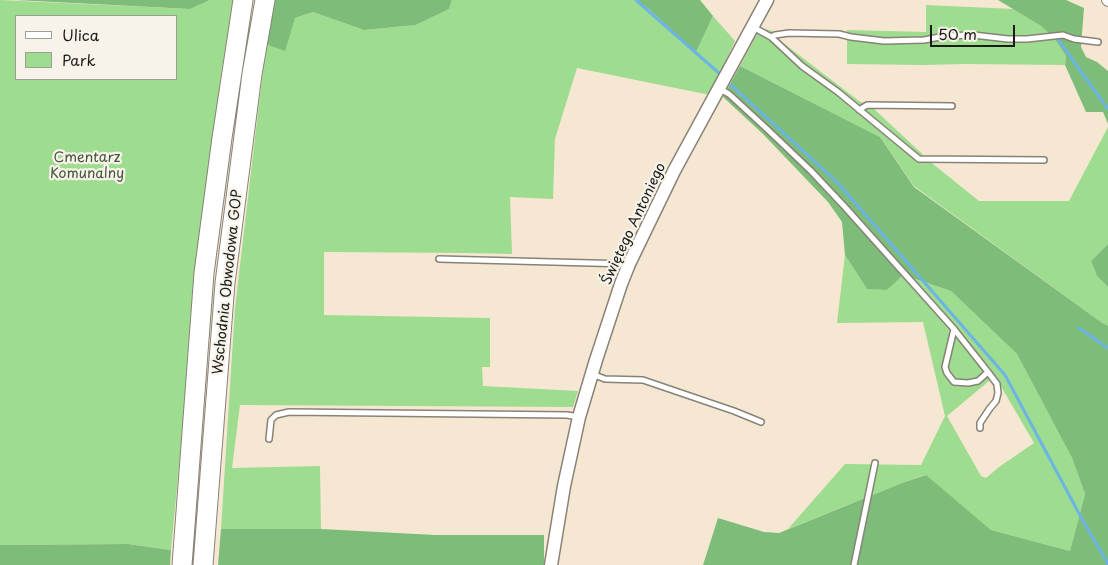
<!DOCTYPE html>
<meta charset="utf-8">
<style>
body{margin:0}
#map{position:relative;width:1108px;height:565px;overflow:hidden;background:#f5e7d2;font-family:"Playpen Sans",sans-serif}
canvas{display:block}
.legend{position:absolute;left:15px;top:15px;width:162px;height:65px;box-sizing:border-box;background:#f7f3e8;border:1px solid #9f9d96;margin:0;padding:6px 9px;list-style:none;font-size:15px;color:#1c1c1c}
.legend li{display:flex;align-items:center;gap:10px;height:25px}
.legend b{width:25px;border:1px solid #9f9d96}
.scale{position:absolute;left:930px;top:25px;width:85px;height:22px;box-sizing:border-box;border:2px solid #1c1c1c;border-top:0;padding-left:6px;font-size:15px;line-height:18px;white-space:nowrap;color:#1c1c1c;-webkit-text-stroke:4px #f7f3e8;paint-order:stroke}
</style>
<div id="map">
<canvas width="1108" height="565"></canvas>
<ul class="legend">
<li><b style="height:6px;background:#fff"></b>Ulica</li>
<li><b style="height:14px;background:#9edc90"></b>Park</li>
</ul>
<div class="scale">50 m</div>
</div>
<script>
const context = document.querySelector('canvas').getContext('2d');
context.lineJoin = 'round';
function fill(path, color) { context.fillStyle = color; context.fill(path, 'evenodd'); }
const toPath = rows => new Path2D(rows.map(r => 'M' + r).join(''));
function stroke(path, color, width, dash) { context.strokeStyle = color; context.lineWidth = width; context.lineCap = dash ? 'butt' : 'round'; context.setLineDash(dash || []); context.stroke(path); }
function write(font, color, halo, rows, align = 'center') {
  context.font = font + ' "Playpen Sans",sans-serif'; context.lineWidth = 4.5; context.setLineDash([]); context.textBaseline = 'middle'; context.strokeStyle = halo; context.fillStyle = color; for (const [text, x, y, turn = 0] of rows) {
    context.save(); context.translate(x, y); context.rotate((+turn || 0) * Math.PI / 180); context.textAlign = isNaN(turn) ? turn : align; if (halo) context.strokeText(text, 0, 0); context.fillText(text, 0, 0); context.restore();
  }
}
fill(toPath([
 [0,0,190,9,210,0,233,0,221,75,198,245,189,336,183,424,171,550,128,544,0,545],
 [16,16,176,16,176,79,16,79],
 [452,0,634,0,649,9,696,52,713,16,735,41,710,95,577,68,555,139,553,199,510,197,512,254,468,253,324,252,324,315,490,318,490,367,482,367,483,386,578,391,573,407,240,405,232,468,320,466,321,529,221,529,235,308,266,44,295,18,313,12,364,30,416,25,449,9],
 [926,5,1013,9,1041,26,1055,39,1066,56,1065,65,965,64,924,65,847,64,847,30,926,32],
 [760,28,773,31,778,39,859,101,874,109,933,164,979,201,1069,201,1108,127,1108,244,1091,261,1097,276,1108,287,1108,326,1101,322,914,186,880,137,740,66],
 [845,255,867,289,887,290,902,275,951,291,1017,354,1072,458,1085,494,1070,551,991,530,925,475,902,483,788,529,845,464,921,465,945,416,923,322,837,323],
 [995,376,1034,443,999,467,986,478,981,476,947,416]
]), '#9edc90');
fill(toPath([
 [15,0,210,0,190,9],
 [275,0,452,0,449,9,416,25,364,30,313,12,295,18,285,51,266,44],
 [634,0,700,0,713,16,696,52,649,9],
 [998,0,1066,0,1084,8,1081,47,1086,57,1097,62,1108,71,1108,124,1103,112,1086,112,1065,65,1066,56,1055,39,1041,26],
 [740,66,880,137,914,187,1101,322,1108,326,1108,565,703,565,718,518,764,532,779,533,902,483,926,475,991,530,1070,551,1085,494,1072,458,1017,354,951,291,903,275,887,290,867,289,845,255,842,222,828,202,763,134,723,97],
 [1108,244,1108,287,1097,276,1091,261],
 [221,529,321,529,435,535,544,535,544,565,218,565],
 [128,544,171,550,170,565,0,565,0,545]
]), '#7ebc7a');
stroke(toPath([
 [636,0,720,74],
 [1057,38,1108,109],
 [731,85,837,182,1005,375,1083,521,1108,564],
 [1079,328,1108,348]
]), '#6cb4e4', 3);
const service = toPath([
 [753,27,771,37,802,66,838,92,919,159,1044,160],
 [771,37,775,35,789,33,839,34,851,37,884,41,924,40,945,36,973,35,1008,39,1027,39,1063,35,1074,39,1098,42],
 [720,89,729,94,767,129,811,171,844,206,954,329,988,372,997,384,998,393,996,401,990,408,980,423,980,428],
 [859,110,867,105,952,106],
 [439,259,629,264],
 [954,329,945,367,947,373,954,382,968,383,978,381,988,372],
 [592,374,605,379,643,380,734,411,761,422],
 [269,439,271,420,276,415,289,412,567,415,579,417],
 [854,565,875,463]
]);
const minor = toPath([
 [1107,0,1108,1]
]);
const tertiary = toPath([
 [551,565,564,486,579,417,596,360,621,284,629,264,674,171,767,0]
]);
const motorway = toPath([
 [182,565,204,273,222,138,243,0],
 [203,565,225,283,252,74,265,0]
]);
stroke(service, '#888277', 8);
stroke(minor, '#888277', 12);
stroke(tertiary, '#888277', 15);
stroke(motorway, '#888277', 21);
stroke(service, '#fff', 5);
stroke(minor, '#fff', 10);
stroke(tertiary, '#fff', 12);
stroke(motorway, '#fff', 19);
write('14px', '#43563f', '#f7f3e8', [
 ["Cmentarz",87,158],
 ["Komunalny",87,174]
]);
write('14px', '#1c1c1c', '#f7f3e8', [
 ["Świętego Antoniego",634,224,-65],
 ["Wschodnia Obwodowa GOP",228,282,-84]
]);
</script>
